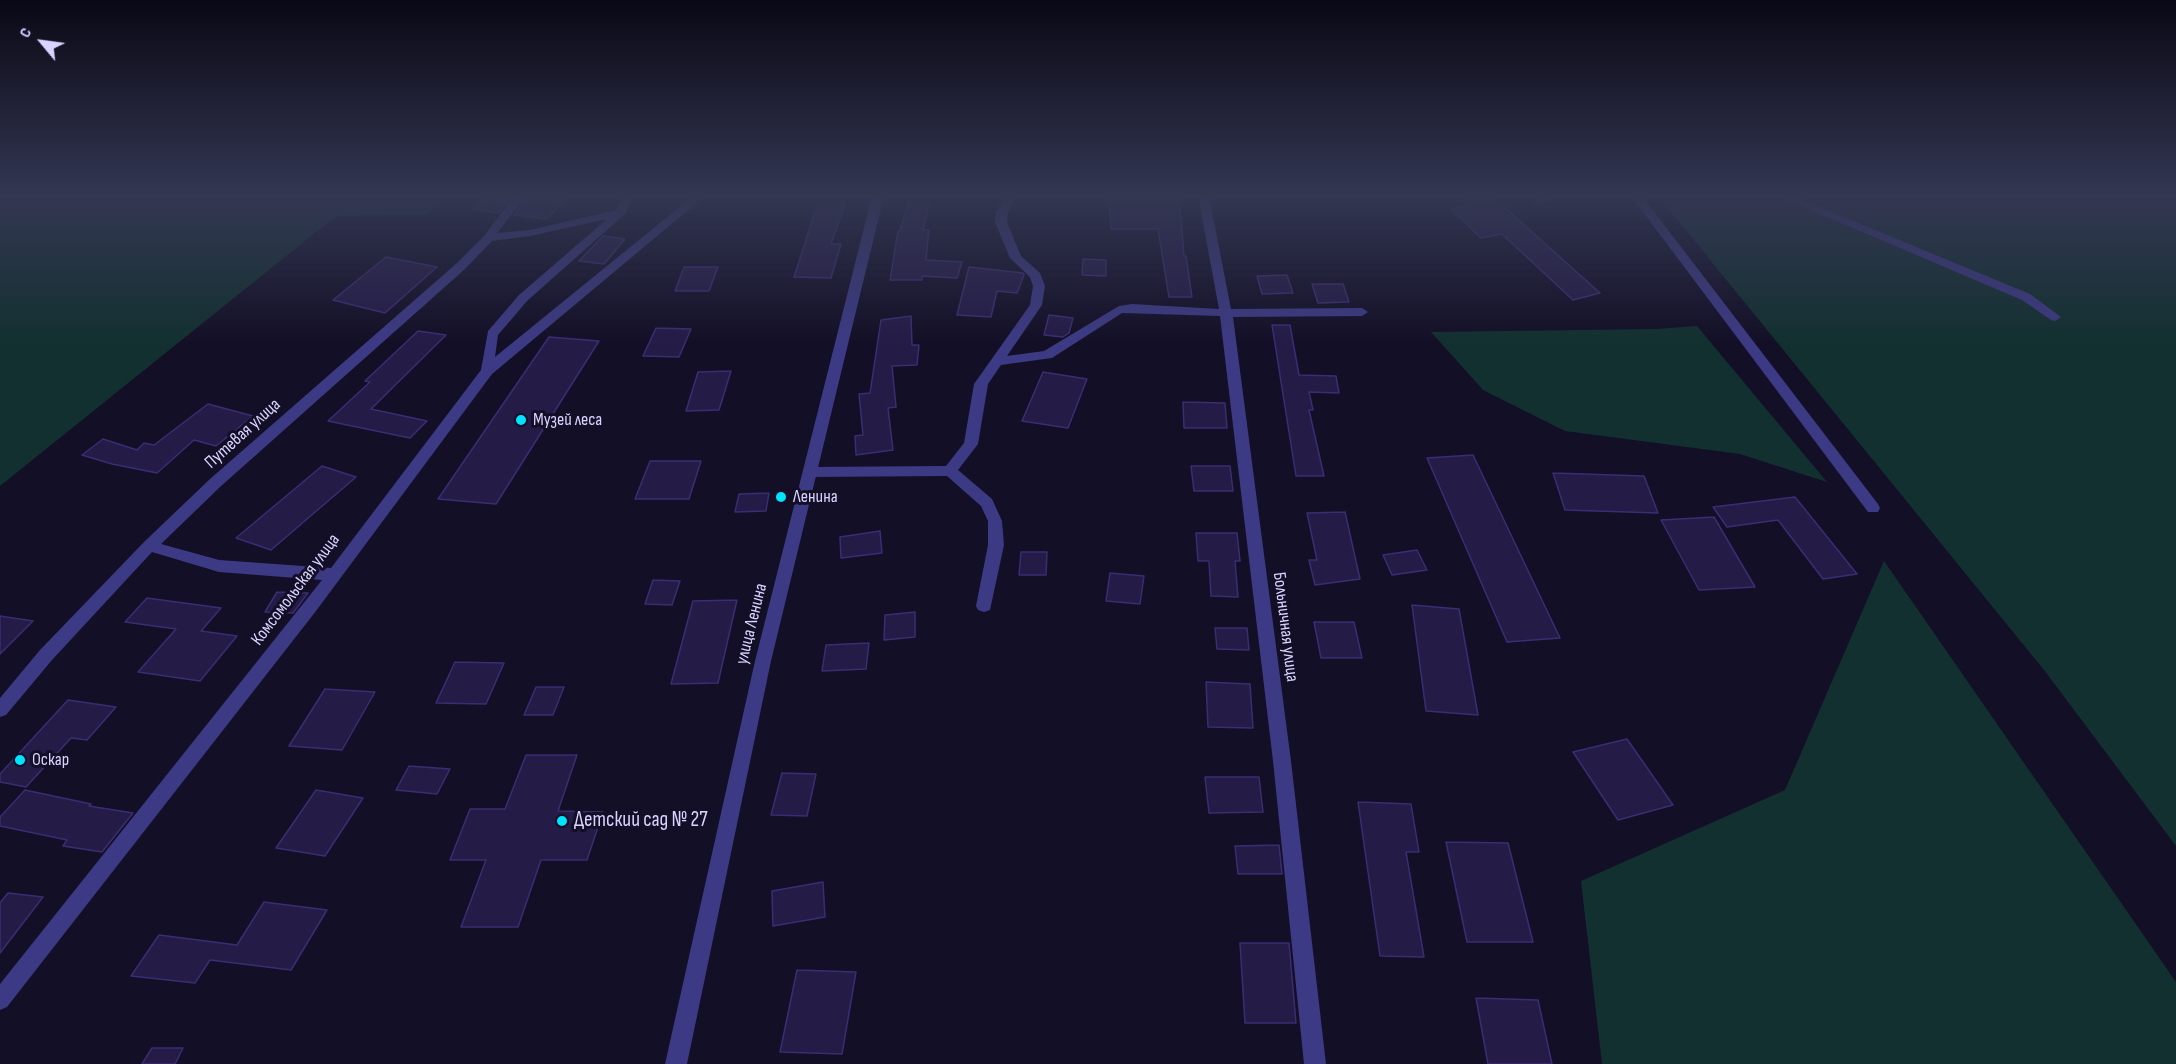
<!DOCTYPE html>
<meta charset="utf-8">
<style>
body{margin:0}
#map{position:relative;width:2176px;height:1064px;overflow:hidden;background:#130f26;font-family:"Sofia Sans Condensed",sans-serif}
canvas{display:block}
.north{position:absolute;left:12px;top:12px;width:60px;height:60px;-webkit-text-stroke:4px #130f26;paint-order:stroke;rotate:299deg;font-size:16px;font-weight:700;line-height:24px;text-align:center;color:#d9d4ff}
.north::after{content:'';display:block;margin:auto;width:21px;height:27px;background:#d9d4ff;clip-path:polygon(50% 0,100% 100%,50% 72%,0 100%)}
</style>
<div id="map">
<canvas width="2176" height="1064"></canvas>
<div class="north">С</div>
</div>
<script>
const context = document.querySelector('canvas').getContext('2d');
context.lineJoin = 'round';
function fill(path, color) { context.fillStyle = color; context.fill(path, 'evenodd'); }
const toPath = rows => new Path2D(rows.map(r => 'M' + r).join(''));
function stroke(path, color, width, dash) { context.strokeStyle = color; context.lineWidth = width; context.lineCap = dash ? 'butt' : 'round'; context.setLineDash(dash || []); context.stroke(path); }
function write(font, color, halo, rows, align = 'center') {
  context.font = font + ' "Sofia Sans Condensed",sans-serif'; context.lineWidth = 6; context.setLineDash([]); context.textBaseline = 'middle'; context.strokeStyle = halo; context.fillStyle = color; for (const [text, x, y, turn = 0] of rows) {
    context.save(); context.translate(x, y); context.rotate((+turn || 0) * Math.PI / 180); context.textAlign = isNaN(turn) ? turn : align; if (halo) context.strokeText(text, 0, 0); context.fillText(text, 0, 0); context.restore();
  }
}
fill(toPath([
 [0,196,447,196,426,215,336,216,0,486],
 [1658,196,2176,196,2176,846,2044,670],
 [1697,326,1827,482,1740,454,1565,431,1483,390,1431,332,1657,329],
 [1884,561,2176,982,2176,1064,1602,1064,1581,881,1785,790]
]), '#12302f');
const building = toPath([
 [487,196,511,196,499,213,473,209,487,196],
 [528,196,570,196,546,219,514,215,528,196],
 [1109,196,1179,196,1184,256,1186,256,1192,297,1169,297,1158,229,1111,229,1109,196],
 [1460,196,1492,196,1600,293,1573,300,1502,234,1481,238,1451,209,1470,205,1460,196],
 [818,203,845,204,831,244,841,244,831,278,794,277,818,203],
 [908,203,929,204,923,230,929,230,926,260,962,262,957,278,922,276,922,280,890,280,898,231,900,231,908,203],
 [603,236,625,239,604,264,579,261,603,236],
 [386,257,437,267,385,313,333,300,386,257],
 [1083,259,1106,260,1106,276,1082,275,1083,259],
 [684,267,718,267,709,291,675,291,684,267],
 [969,267,1023,273,1024,275,1017,293,997,291,991,317,957,315,969,267],
 [1287,275,1293,293,1262,294,1257,276,1287,275],
 [1312,284,1343,284,1349,302,1318,303,1312,284],
 [1049,315,1073,318,1069,333,1063,337,1044,335,1049,315],
 [911,316,912,345,919,345,917,365,892,366,896,407,888,408,893,450,856,455,855,436,863,435,859,394,870,393,881,320,911,316],
 [1272,325,1290,325,1299,375,1336,376,1339,393,1309,392,1313,410,1309,410,1324,476,1296,476,1272,325],
 [656,328,691,329,679,357,643,356,656,328],
 [418,331,446,335,371,409,427,421,410,438,328,421,370,382,365,381,418,331],
 [549,337,599,341,496,504,438,499,549,337],
 [731,371,719,410,686,411,698,372,731,371],
 [1043,372,1087,379,1068,428,1022,421,1043,372],
 [1183,402,1225,403,1227,428,1184,428,1183,402],
 [208,404,253,416,216,446,194,440,157,473,112,464,82,455,103,439,137,450,144,443,154,445,208,404],
 [1473,455,1560,638,1507,642,1427,458,1473,455],
 [650,461,701,461,689,499,635,499,650,461],
 [322,466,356,477,271,550,236,538,322,466],
 [1191,466,1230,466,1233,491,1194,491,1191,466],
 [1553,473,1644,476,1658,513,1565,510,1553,473],
 [769,493,766,511,735,512,739,494,769,493],
 [1795,497,1857,574,1823,579,1778,520,1727,527,1713,507,1795,497],
 [1345,512,1360,579,1315,585,1309,560,1317,560,1307,513,1345,512],
 [1714,517,1755,587,1699,590,1661,520,1714,517],
 [880,531,882,553,841,558,840,537,880,531],
 [1196,533,1237,533,1240,561,1235,561,1238,597,1211,596,1209,561,1198,561,1196,533],
 [1417,550,1427,570,1392,575,1383,555,1417,550],
 [1021,552,1047,552,1046,575,1019,575,1021,552],
 [1110,573,1144,576,1140,604,1106,601,1110,573],
 [653,580,680,581,672,605,645,604,653,580],
 [277,592,308,593,293,613,265,612,277,592],
 [147,598,221,608,201,631,237,636,200,681,138,672,176,629,125,622,147,598],
 [737,600,718,683,671,684,693,601,737,600],
 [1412,605,1459,609,1478,715,1426,711,1412,605],
 [915,612,915,637,884,640,885,615,915,612],
 [0,616,33,621,0,654,0,616],
 [1314,622,1354,622,1362,658,1321,658,1314,622],
 [1215,628,1247,628,1249,650,1217,649,1215,628],
 [869,643,866,669,822,671,826,645,869,643],
 [455,662,504,663,486,704,436,703,455,662],
 [1206,682,1250,684,1253,728,1208,727,1206,682],
 [536,687,564,687,553,715,524,715,536,687],
 [325,689,375,692,342,750,289,746,325,689],
 [68,700,116,707,87,740,71,738,26,787,0,782,0,774,68,700],
 [1627,739,1673,805,1618,820,1573,752,1627,739],
 [526,755,577,755,558,811,603,812,587,860,541,860,518,927,461,927,486,860,450,860,470,809,505,809,526,755],
 [409,766,450,769,437,794,396,790,409,766],
 [782,773,816,774,807,816,771,815,782,773],
 [1205,777,1259,777,1263,812,1209,813,1205,777],
 [25,790,91,804,89,806,133,813,102,852,63,846,67,840,0,826,0,817,25,790],
 [316,790,363,798,325,856,276,848,316,790],
 [1358,802,1411,804,1419,852,1406,852,1424,957,1380,956,1358,802],
 [1446,842,1508,843,1533,942,1467,942,1446,842],
 [1279,845,1282,874,1238,874,1235,846,1279,845],
 [823,882,825,917,773,926,772,891,823,882],
 [8,893,43,897,0,953,0,903,8,893],
 [264,902,327,910,291,970,210,960,195,983,131,976,159,935,237,945,264,902],
 [1240,943,1289,943,1296,1023,1245,1023,1240,943],
 [797,970,856,972,842,1054,780,1052,797,970],
 [1476,998,1538,1000,1552,1064,1488,1064,1476,998],
 [152,1048,183,1048,175,1064,142,1064,152,1048]
]);
fill(building, '#241b47');
stroke(building, '#3b2d73', 1.5);
fill(toPath([
 [514,196,526,196,497,233,530,230,616,210,623,196,634,196,625,214,527,301,498,335,495,357,693,196,705,196,492,374,316,611,7,1007,0,1010,0,984,322,580,219,572,152,552,52,660,6,715,0,717,0,698,40,650,144,542,210,479,457,263,484,236,514,196],
 [607,219,519,295,488,331,481,370,331,568,219,560,161,544,220,487,465,269,492,241,530,236,607,219],
 [1005,196,1016,196,1008,212,1007,222,1021,256,1040,273,1045,286,1042,305,1007,356,1044,351,1119,306,1132,304,1219,309,1198,196,1209,196,1231,309,1362,308,1368,312,1362,316,1233,317,1291,761,1326,1064,1304,1064,1273,761,1220,316,1122,313,1052,358,1001,365,988,384,978,444,958,470,992,499,1002,521,1004,545,990,610,984,612,978,610,976,606,988,545,988,521,981,506,947,476,810,477,803,472,810,467,946,466,964,443,974,384,1030,305,1033,286,1030,277,1010,258,995,222,996,212,1005,196],
 [1546,196,1565,196,1538,204,1532,201,1546,196],
 [1631,196,1642,196,1878,504,1880,508,1878,512,1868,512,1631,196],
 [1778,196,1793,196,2030,294,2061,317,2055,321,2051,320,2022,300,1778,196]
]), '#3d3a85');
fill(toPath([
 [872,196,884,196,771,661,687,1064,665,1064,755,661,872,196]
]), '#3d3a85');
const sky = context.createLinearGradient(0, 0, 0, 345);
sky.addColorStop(0, '#0a0815');
sky.addColorStop(0.57, '#333752');
sky.addColorStop(1, '#33375200');
context.fillStyle = sky;
context.fillRect(0, 0, 2176, 345);
for (const [x, y, r, color] of [
 [521,420,6,"#00e5ff"],
 [781,497,6,"#00e5ff"],
 [20,760,6,"#00e5ff"],
 [562,821,6,"#00e5ff"]
]) { const dot = new Path2D(); dot.arc(x, y, r, 0, 2 * Math.PI); context.fillStyle = color; context.fill(dot); stroke(dot, '#130f26', 2); }
write('18px', '#d9d4ff', '#130f26', [
 ["Музей леса",533,420],
 ["Ленина",793,497],
 ["Оскар",32,760]
], 'left');
write('18px', '#d9d4ff', '#130f26', [
 ["Путевая улица",243,434,-42],
 ["Комсомольская улица",296,590,-53],
 ["улица Ленина",752,624,-76],
 ["Больничная улица",1285,627,83]
]);
write('21px', '#d9d4ff', '#130f26', [
 ["Детский сад № 27",574,821]
], 'left');
</script>
